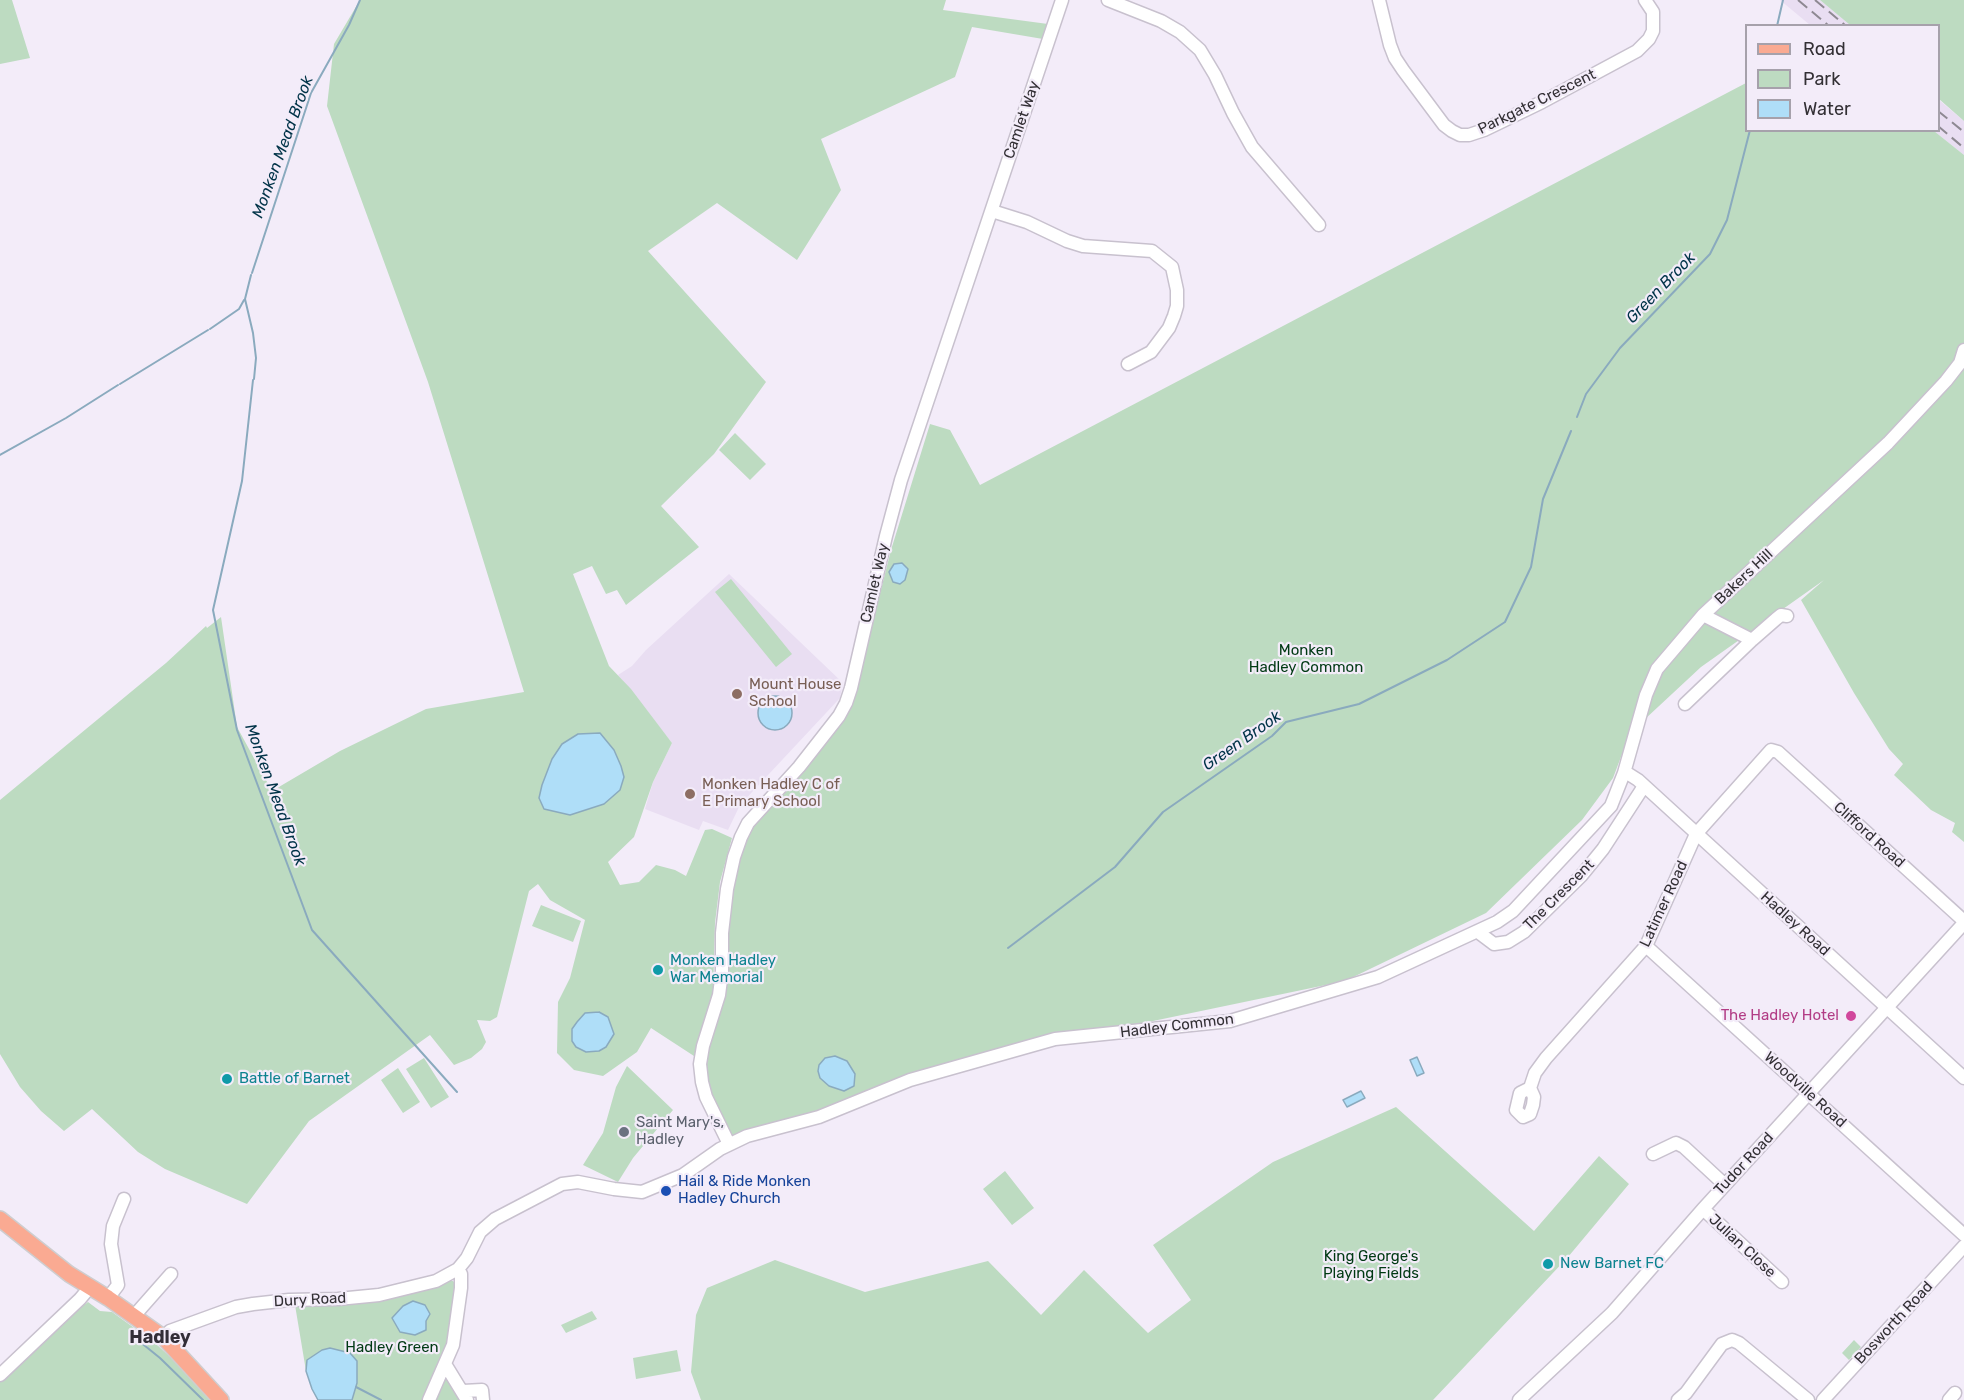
<!DOCTYPE html>
<style>
body{margin:0}
#map{position:relative;width:1964px;height:1400px;overflow:hidden;background:#f3ecf9;font-family:Rubik,sans-serif}
canvas{display:block}
.legend{position:absolute;left:1745px;top:24px;width:195px;height:108px;box-sizing:border-box;background:#f3ecf9;border:2px solid #a6a1ab;margin:0;padding:8px 10px;list-style:none;font-size:18px;color:#333035}
.legend li{display:flex;align-items:center;gap:12px;height:30px}
.legend b{width:30px;border:2px solid #a6a1ab}
</style>
<div id="map">
<canvas width="1964" height="1400"></canvas>
<ul class="legend">
<li><b style="height:8px;background:#faaa92"></b>Road</li>
<li><b style="height:16px;background:#bddbc1"></b>Park</li>
<li><b style="height:16px;background:#afdef8"></b>Water</li>
</ul>
</div>
<script>
const context = document.querySelector('canvas').getContext('2d');
context.lineJoin = 'round';
function fill(path, color) { context.fillStyle = color; context.fill(path, 'evenodd'); }
const toPath = rows => new Path2D(rows.map(r => 'M' + r).join(''));
function stroke(path, color, width, dash) { context.strokeStyle = color; context.lineWidth = width; context.lineCap = dash ? 'butt' : 'round'; context.setLineDash(dash || []); context.stroke(path); }
function write(font, color, halo, rows, align = 'center') {
  context.font = font + ' Rubik,sans-serif'; context.lineWidth = 4.5; context.setLineDash([]); context.textBaseline = 'middle'; context.strokeStyle = halo; context.fillStyle = color; for (const [text, x, y, turn = 0] of rows) {
    context.save(); context.translate(x, y); context.rotate((+turn || 0) * Math.PI / 180); context.textAlign = isNaN(turn) ? turn : align; if (halo) context.strokeText(text, 0, 0); context.fillText(text, 0, 0); context.restore();
  }
}
fill(toPath([
 [1780,0,1820,0,1850,25,1810,25],
 [1939,100,1964,121,1964,155,1934,131,1938,130],
 [729,574,843,683,840,698,740,805,728,830,703,821,699,830,645,809,653,782,672,743,618,675,632,666,646,650]
]), '#e9def2');
fill(toPath([
 [0,0,12,0,30,58,0,64],
 [360,0,946,0,943,10,1048,24,1043,39,972,27,955,77,821,139,841,190,797,260,717,203,648,251,766,382,714,454,661,506,699,547,626,605,617,590,606,594,592,566,573,574,609,666,631,689,672,743,653,782,634,837,608,862,620,885,639,882,656,865,675,870,686,876,705,830,712,829,732,838,720,882,715,923,713,992,694,1056,651,1028,637,1052,603,1076,574,1070,557,1053,558,1002,570,978,585,920,550,900,538,884,529,891,497,1017,490,1021,477,1020,486,1042,482,1049,471,1058,454,1065,430,1035,309,1121,247,1204,165,1169,138,1152,92,1109,64,1131,41,1111,20,1087,0,1054,0,800,166,663,206,626,207,628,221,617,237,727,272,791,340,751,426,709,524,692,428,382,327,106,334,44],
 [614,750,624,777,570,815,544,809,539,798,552,759],
 [1820,0,1964,0,1964,121,1939,99,1938,26,1850,25],
 [1746,83,1746,130,1934,131,1964,155,1964,842,1952,832,1955,823,1931,810,1894,775,1903,764,1889,749,1854,693,1801,600,1824,580,1701,667,1630,733,1613,778,1582,820,1486,913,1345,981,961,1061,902,1076,842,1104,732,1136,713,1102,704,1069,738,859,754,821,804,766,852,704,891,550,930,424,950,430,980,485],
 [735,433,766,464,750,480,719,450],
 [731,579,792,654,776,667,715,592],
 [541,905,581,921,573,942,532,926],
 [424,1058,449,1097,431,1108,406,1069],
 [627,1066,673,1110,633,1158,618,1182,583,1165,603,1133,616,1087],
 [398,1068,420,1102,403,1113,381,1080],
 [1396,1107,1534,1231,1599,1156,1629,1184,1568,1257,1433,1400,701,1400,691,1372,696,1315,707,1288,775,1260,865,1292,988,1261,1041,1315,1084,1270,1148,1333,1191,1300,1153,1245,1273,1162],
 [1005,1171,1034,1208,1012,1225,983,1189],
 [448,1281,453,1281,456,1285,451,1332,442,1363,463,1400,318,1400,312,1389,306,1371,295,1305],
 [88,1302,100,1311,112,1312,155,1343,198,1383,213,1400,0,1400,0,1381,43,1335],
 [592,1311,597,1319,566,1333,561,1325],
 [1854,1340,1861,1347,1849,1360,1842,1353],
 [677,1350,681,1371,636,1379,633,1358]
]), '#bddbc1');
const water = toPath([
 [902,563,908,569,905,580,900,584,893,582,889,572,894,564,902,563],
 '758 713a17 17 0 1 1 34 0a17 17 0 1 1-34 0Z',
 [600,733,614,750,621,766,624,777,620,790,604,804,570,815,544,809,539,798,542,785,552,759,562,744,578,734,600,733],
 [599,1012,608,1017,614,1034,606,1047,599,1051,586,1052,576,1047,572,1041,572,1029,577,1022,585,1013,599,1012],
 [835,1056,847,1061,855,1074,854,1086,844,1091,829,1086,820,1078,818,1071,819,1065,825,1058,835,1056],
 [1417,1057,1424,1073,1417,1076,1410,1060,1417,1057],
 [1361,1091,1365,1098,1347,1107,1343,1100,1361,1091],
 [413,1301,425,1305,430,1314,426,1321,426,1330,415,1335,400,1332,392,1318,403,1306,413,1301],
 [330,1348,350,1353,357,1361,357,1383,352,1400,318,1400,312,1389,306,1371,307,1360,322,1350,330,1348]
]);
fill(water, '#afdef8');
stroke(water, '#8aaabe', 1.5);
stroke(toPath([
 [1777,26,1783,0],
 [252,273,311,93,349,25,360,0],
 [251,275,245,299,253,333,256,358,254,379],
 [210,329,239,309,244,300],
 [253,380,242,481,213,610,237,730,312,930,457,1092],
 [120,384,208,330],
 [1577,417,1586,394,1620,348,1710,254,1727,220,1750,130],
 [0,455,66,418,118,385],
 [1008,948,1115,867,1163,812,1272,736,1286,722,1359,704,1447,660,1505,622,1531,567,1543,499,1571,431],
 [139,1341,160,1358,203,1400],
 [356,1387,381,1400]
]), '#8aaabe', 2);
const minor = toPath([
 [1108,0,1161,21,1180,32,1200,50,1215,75,1233,113,1252,147,1319,225],
 [1379,0,1390,45,1395,58,1403,70,1444,125,1452,131,1460,135,1469,135,1484,130,1542,102,1637,51,1649,39,1653,31,1653,12,1645,0],
 [992,211,1027,222,1067,241,1083,246,1152,251,1172,267,1177,290,1177,306,1174,316,1169,328,1151,352,1128,364],
 [1703,615,1752,640],
 [1685,704,1752,640,1776,619,1781,615,1787,616],
 [1624,773,1627,773,1638,780,1964,1078],
 [1478,932,1494,944,1508,942,1524,932,1581,876,1603,849,1644,786],
 [1646,946,1964,1235],
 [1530,1088,1534,1097,1533,1105,1530,1114,1523,1117,1516,1110,1520,1093,1530,1088,1535,1073,1546,1058,1646,946,1696,834,1771,750,1778,752,1964,921],
 [729,1144,706,1097,702,1082,700,1064,703,1046,719,995,722,972,722,933,727,889,734,857,741,837,748,823,799,767,839,716,846,703,851,688,886,536,901,480,1062,0],
 [1653,1154,1676,1143,1684,1147,1725,1185],
 [1703,1209,1782,1282],
 [108,1298,118,1285,111,1244,113,1226,124,1199],
 [134,1316,171,1274],
 [163,1337,170,1331,236,1307,253,1304,289,1300,338,1299,379,1295,436,1281,458,1269,467,1258,480,1232,495,1219,562,1184,578,1182,614,1189,642,1192,683,1175,720,1149,747,1136,819,1117,910,1080,1055,1039,1230,1021,1378,977,1497,922,1513,911,1611,806,1624,773,1646,695,1657,669,1703,615,1888,443,1946,381,1960,363,1964,350],
 [445,1364,467,1400],
 [0,1375,80,1299,90,1287],
 [463,1391,482,1390,483,1400],
 [429,1400,453,1345,461,1288,461,1274,458,1269],
 [1519,1400,1612,1313,1703,1209,1964,923],
 [1678,1400,1686,1393,1722,1344,1732,1340,1739,1343,1808,1400],
 [1823,1400,1964,1246],
 [1949,1400,1955,1393]
]);
const major = toPath([
 [0,1219,69,1274,108,1298,163,1337,221,1400]
]);
stroke(minor, '#c8c1ce', 15);
stroke(major, '#cecdcf', 18);
stroke(minor, '#fff', 12);
stroke(major, '#faaa92', 15);
stroke(toPath([
 [1798,0,1829,26],
 [1815,0,1846,26],
 [1938,111,1964,132],
 [1938,126,1964,148]
]), '#8e8992', 2, [12, 6]);
for (const [x, y, r, color] of [
 [737,694,6,"#8d6e63"],
 [690,794,6,"#8d6e63"],
 [658,970,6,"#0f9aa8"],
 [1851,1016,6,"#d1479c"],
 [227,1079,6,"#0f9aa8"],
 [624,1132,6,"#6b7280"],
 [666,1191,6,"#1a4fb4"],
 [1548,1264,6,"#0f9aa8"]
]) { const dot = new Path2D(); dot.arc(x, y, r, 0, 2 * Math.PI); context.fillStyle = color; context.fill(dot); stroke(dot, '#f3ecf9', 2); }
write('15px', '#333035', '#f3ecf9', [
 ["Parkgate Crescent",1537,102,-26],
 ["Camlet Way",1022,120,-71],
 ["Bakers Hill",1744,577,-43],
 ["Camlet Way",875,583,-77],
 ["Clifford Road",1869,835,42],
 ["The Crescent",1559,895,-45],
 ["Latimer Road",1664,904,-65],
 ["Hadley Road",1795,924,42],
 ["Hadley Common",1177,1026,-7],
 ["Woodville Road",1805,1090,42],
 ["Tudor Road",1744,1164,-47],
 ["Julian Close",1742,1246,43],
 ["Dury Road",310,1300,-3],
 ["Bosworth Road",1894,1323,-47]
]);
write('15px', '#003913', '#f3ecf9', [
 ["Monken",1306,651],
 ["Hadley Common",1306,668],
 ["King George's",1371,1257],
 ["Playing Fields",1371,1274],
 ["Hadley Green",392,1348]
]);
write('15px', '#785e54', '#f3ecf9', [
 ["Mount House",749,685],
 ["School",749,702],
 ["Monken Hadley C of",702,785],
 ["E Primary School",702,802]
], 'left');
write('15px', '#0d838f', '#f3ecf9', [
 ["Monken Hadley",670,961],
 ["War Memorial",670,978],
 ["Battle of Barnet",239,1079],
 ["New Barnet FC",1560,1264]
], 'left');
write('15px', '#b23c85', '#f3ecf9', [
 ["The Hadley Hotel",1839,1016]
], 'right');
write('15px', '#5b616d', '#f3ecf9', [
 ["Saint Mary's,",636,1123],
 ["Hadley",636,1140]
], 'left');
write('15px', '#164399', '#f3ecf9', [
 ["Hail & Ride Monken",678,1182],
 ["Hadley Church",678,1199]
], 'left');
write('italic 16px', '#003348', '#f3ecf9', [
 ["Monken Mead Brook",283,147,-70],
 ["Green Brook",1661,288,-46],
 ["Green Brook",1242,741,-35],
 ["Monken Mead Brook",275,795,70]
]);
write('bold 18px', '#332e38', '#f3ecf9', [
 ["Hadley",160,1338]
]);
</script>
